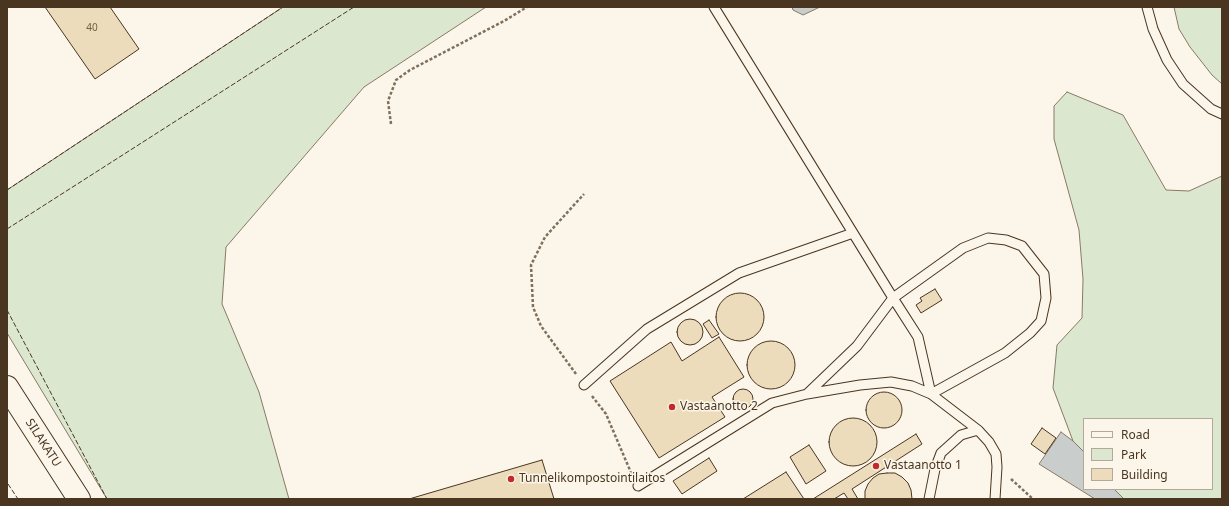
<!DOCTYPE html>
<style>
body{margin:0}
#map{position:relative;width:1229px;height:506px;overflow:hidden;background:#fbf6e9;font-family:"Noto Sans",sans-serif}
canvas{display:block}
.frame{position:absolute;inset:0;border:8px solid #4a3520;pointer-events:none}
.legend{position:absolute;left:1083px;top:418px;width:130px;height:72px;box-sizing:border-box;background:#fbf6e9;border:1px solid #b4a999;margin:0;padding:5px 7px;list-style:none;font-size:12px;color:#4a3520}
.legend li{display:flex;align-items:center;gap:8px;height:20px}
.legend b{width:20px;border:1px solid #b4a999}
</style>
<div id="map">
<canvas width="1229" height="506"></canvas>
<div class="frame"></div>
<ul class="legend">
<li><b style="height:5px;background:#fbf6e9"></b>Road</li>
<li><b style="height:11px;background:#dce7d0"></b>Park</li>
<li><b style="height:11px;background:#ecdcbc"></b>Building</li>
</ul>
</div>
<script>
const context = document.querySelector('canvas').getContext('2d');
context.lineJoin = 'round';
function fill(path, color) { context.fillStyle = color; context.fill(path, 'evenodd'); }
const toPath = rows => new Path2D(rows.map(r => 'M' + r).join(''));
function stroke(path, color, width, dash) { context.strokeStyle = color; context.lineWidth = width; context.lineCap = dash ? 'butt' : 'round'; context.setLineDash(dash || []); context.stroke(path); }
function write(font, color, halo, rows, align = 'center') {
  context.font = font + ' "Noto Sans",sans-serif'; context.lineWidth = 3; context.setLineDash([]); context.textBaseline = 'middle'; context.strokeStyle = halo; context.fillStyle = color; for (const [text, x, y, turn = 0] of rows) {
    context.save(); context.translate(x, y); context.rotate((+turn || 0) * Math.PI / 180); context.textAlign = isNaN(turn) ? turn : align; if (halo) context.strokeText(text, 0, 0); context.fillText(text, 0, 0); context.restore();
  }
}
const green = toPath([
 [283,7,486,7,364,87,226,247,222,304,259,392,289,499,107,499,7,333,7,190,283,7],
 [1174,7,1222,7,1222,84,1212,75,1190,47,1179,29,1174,7],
 [1067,92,1123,115,1166,190,1189,191,1222,176,1222,499,1124,499,1114,489,1212,489,1212,419,1084,419,1084,452,1073,441,1053,388,1057,345,1082,318,1083,279,1079,230,1054,139,1054,106,1067,92]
]);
fill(green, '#dce7d0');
stroke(green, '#887966', 1);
const water = toPath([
 [792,7,820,7,803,15,793,10,792,7],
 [1061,432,1073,441,1084,452,1084,489,1114,489,1124,499,1095,499,1039,464,1061,432]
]);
fill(water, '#c9cecd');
stroke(water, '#887966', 1);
const building = toPath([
 [45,7,110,7,139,49,95,79,45,7],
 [935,289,942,300,921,313,916,305,922,301,920,298,935,289],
 '716 317a24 24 0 1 1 48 0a24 24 0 1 1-48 0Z',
 '677 332a13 13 0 1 1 26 0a13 13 0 1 1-26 0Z',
 [709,320,719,334,712,338,703,324,709,320],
 [719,337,744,377,712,397,725,417,659,458,610,381,671,342,682,361,719,337],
 '747 365a24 24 0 1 1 48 0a24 24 0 1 1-48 0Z',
 '733 399a10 10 0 1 1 20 0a10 10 0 1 1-20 0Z',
 '866 410a18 18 0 1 1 36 0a18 18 0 1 1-36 0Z',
 '829 442a24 24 0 1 1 48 0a24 24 0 1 1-48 0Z',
 [1042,428,1056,438,1045,454,1031,444,1042,428],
 [916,434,922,444,852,489,858,499,848,499,844,493,834,499,813,499,916,434],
 [809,445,826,471,806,484,790,457,809,445],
 [709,458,717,471,682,494,673,481,709,458],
 [542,460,554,499,409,499,542,460],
 [786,472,804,499,743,499,786,472],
 [887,473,895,473,902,477,908,483,911,490,912,499,865,499,865,491,868,484,873,478,879,474,887,473]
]);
fill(building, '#ecdcbc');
stroke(building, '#4a3520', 1);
const lane = toPath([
 [714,7,893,298,918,337,931,394,1005,353,1030,333,1041,321,1046,298,1044,274,1022,246,1006,240,988,238,963,248,893,298,857,346,807,394],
 [1147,7,1153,29,1167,60,1183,84,1211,109,1222,114],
 [584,385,647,329,739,273,853,233],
 [638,486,772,403,807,394,860,385,891,382,912,386,931,394,978,430,989,442,996,454,997,467,995,499],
 [929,499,935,469,941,453,961,435,978,430]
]);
const secondary = toPath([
 [7,387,79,499]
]);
stroke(lane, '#4a3520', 11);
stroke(secondary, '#4a3520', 24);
stroke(toPath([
 [391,124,388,101,396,80,410,70,504,21,527,7],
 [576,374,541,326,533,307,531,265,545,237,584,194],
 [592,396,606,414,632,475],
 [1011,479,1033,499]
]), '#7f6f5c', 2.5, [3, 2]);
stroke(lane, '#fbf6e9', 9);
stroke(secondary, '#fbf6e9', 22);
stroke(toPath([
 [7,190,283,7],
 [7,229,354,7],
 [7,310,107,499],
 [8,484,18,499]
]), '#4a3520', 1, [5, 2]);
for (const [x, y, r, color] of [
 [672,407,4,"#c62828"],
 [876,466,4,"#c62828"],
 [511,479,4,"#c62828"]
]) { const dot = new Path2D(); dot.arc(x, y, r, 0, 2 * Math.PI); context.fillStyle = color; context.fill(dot); stroke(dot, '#fbf6e9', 1.5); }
write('10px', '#725f47', null, [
 ["40",92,28]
]);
write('12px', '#4a3520', '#fbf6e9', [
 ["Vastaanotto 2",680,407],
 ["Vastaanotto 1",884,466],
 ["Tunnelikompostointilaitos",519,479]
], 'left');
write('12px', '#4a3520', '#fbf6e9', [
 ["SILAKATU",43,443,57]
]);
</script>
